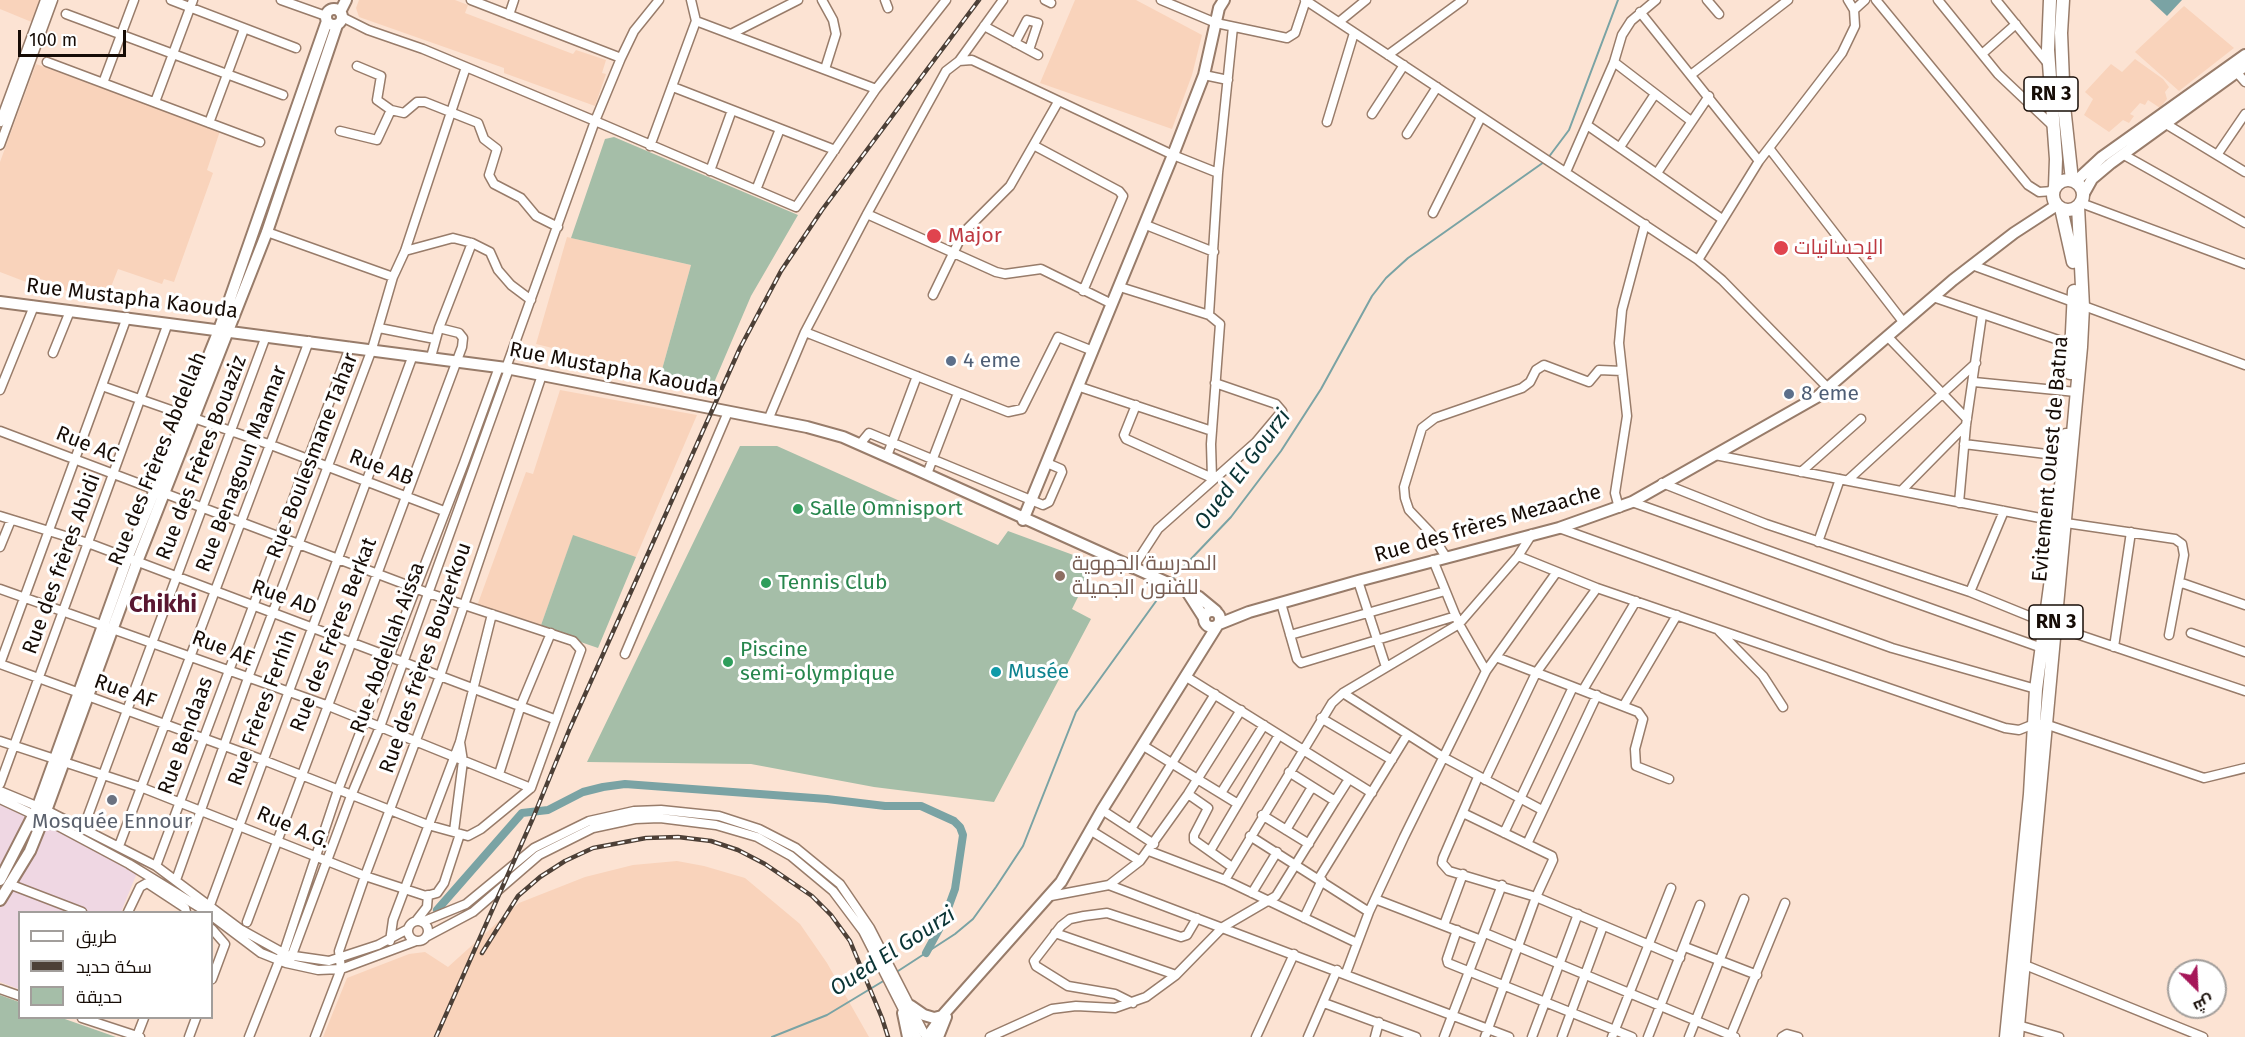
<!DOCTYPE html>
<meta charset="utf-8">
<style>
body{margin:0}
#map{position:relative;width:2245px;height:1037px;overflow:hidden;background:#fce3d3;font-family:"Fira Sans",Cairo,sans-serif}
canvas{display:block}
.legend{position:absolute;left:18px;top:911px;width:195px;height:108px;box-sizing:border-box;background:#fff;border:2px solid #a29e9b;margin:0;padding:8px 10px;list-style:none;font-size:18px;color:#160c06}
.legend li{display:flex;align-items:center;gap:12px;height:30px}
.legend b{width:30px;border:2px solid #a29e9b}
.north{position:absolute;left:2167px;top:959px;width:60px;height:60px;box-sizing:border-box;background:#fff;border:2px solid #a29e9b;border-radius:50%;rotate:156deg;font-size:16px;font-weight:700;line-height:24px;text-align:center;color:#160c06}
.north::after{content:'';display:block;margin:auto;width:21px;height:27px;background:#a61759;clip-path:polygon(50% 0,100% 100%,50% 72%,0 100%)}
.scale{position:absolute;left:18px;top:30px;width:108px;height:27px;box-sizing:border-box;border:3px solid #160c06;border-top:0;padding-left:8px;font-size:18px;line-height:21px;white-space:nowrap;color:#160c06;-webkit-text-stroke:4px #fff;paint-order:stroke}
</style>
<div id="map">
<canvas width="2245" height="1037"></canvas>
<ul class="legend">
<li><b style="height:8px;background:#fff"></b>طريق</li>
<li><b style="height:8px;background:#4d4037"></b>سكة حديد</li>
<li><b style="height:16px;background:#a5bea8"></b>حديقة</li>
</ul>
<div class="north">ش</div>
<div class="scale">100 m</div>
</div>
<script>
const context = document.querySelector('canvas').getContext('2d');
context.lineJoin = 'round';
function fill(path, color) { context.fillStyle = color; context.fill(path, 'evenodd'); }
const toPath = rows => new Path2D(rows.map(r => 'M' + r).join(''));
function stroke(path, color, width, dash) { context.strokeStyle = color; context.lineWidth = width; context.lineCap = dash ? 'butt' : 'round'; context.setLineDash(dash || []); context.stroke(path); }
function write(font, color, halo, rows, align = 'center') {
  context.font = font + ' "Fira Sans",Cairo,sans-serif'; context.lineWidth = 6; context.setLineDash([]); context.textBaseline = 'middle'; context.strokeStyle = halo; context.fillStyle = color; for (const [text, x, y, turn = 0] of rows) {
    context.save(); context.translate(x, y); context.rotate((+turn || 0) * Math.PI / 180); context.textAlign = isNaN(turn) ? turn : align; if (halo) context.strokeText(text, 0, 0); context.fillText(text, 0, 0); context.restore();
  }
}
fill(toPath([
 [0,805,23,812,137,873,121,912,20,912,19,989,0,982]
]), '#efd7e3');
fill(toPath([
 [0,0,42,0,34,23,0,9],
 [359,0,455,0,468,5,465,13,573,54,576,50,606,60,602,73,606,74,595,106,504,73,504,68,359,17,356,8],
 [1075,0,1136,0,1202,35,1192,75,1172,129,1040,83],
 [2184,6,2234,48,2179,91,2135,52],
 [2135,59,2163,79,2169,87,2165,92,2167,99,2160,108,2148,100,2145,105,2140,103,2130,114,2134,116,2129,123,2123,120,2109,132,2084,115,2093,99,2085,92,2111,64,2122,72],
 [36,64,220,131,207,170,213,173,174,282,164,279,162,284,118,269,109,292,104,291,100,301,86,299,37,279,34,285,0,272,0,162],
 [567,237,691,265,658,384,622,377,625,366,536,344],
 [560,390,697,415,636,557,573,536,540,628,477,606,526,472,533,474],
 [677,861,704,866,745,878,800,924,827,963,869,1037,323,1037,347,978,409,954,425,952,448,967,519,903,585,877,633,865]
]), '#f9d3bb');
fill(toPath([
 [614,137,798,215,751,296,710,392,658,384,691,265,571,238,605,139],
 [740,446,777,446,998,545,1008,531,1095,563,1072,609,1091,619,994,802,874,787,751,764,587,762],
 [573,535,636,557,598,648,540,628],
 [0,995,19,1002,20,1018,62,1018,116,1037,0,1037]
]), '#a5bea8');
fill(toPath([
 [2150,0,2182,0,2167,16]
]), '#7aa3a4');
stroke(toPath([
 [1548,158,1569,130,1618,0],
 [1170,581,1231,517,1281,451,1321,389,1372,296,1386,278,1408,258,1544,162],
 [895,973,955,934,973,919,996,887,1023,846,1076,712,1167,586],
 [772,1037,827,1015,885,980]
]), '#7aa3a4', 2);
stroke(toPath([
 [437,910,522,813,548,810,583,792,603,787,625,784,827,799,885,806,921,806,954,821,960,827,963,835,955,889,943,922,926,953]
]), '#7aa3a4', 8);
const minor = toPath([
 [171,0,296,48],
 [281,0,326,16],
 [471,0,621,58],
 [822,0,833,20,836,34,825,69],
 [885,0,888,8],
 [1045,0,1051,3],
 [1161,0,1216,23,1287,38,1295,33,1306,0],
 [1305,0,1698,260,1722,280,1828,388],
 [1707,0,1719,14],
 [1876,0,2028,185,2039,192,2053,191],
 [1938,0,1998,74,2054,127],
 [1996,0,2049,65],
 [1854,10,1865,0],
 [1640,12,1759,161],
 [66,14,283,95],
 [509,15,514,0],
 [342,17,368,30,423,49,595,121,796,207,876,89,946,0],
 [696,21,876,89],
 [1339,22,1366,0],
 [984,26,1038,55],
 [731,34,798,0],
 [1015,43,1027,20,1038,23,1029,50],
 [1982,54,2016,24],
 [1388,55,1463,0],
 [959,61,1003,0],
 [47,62,260,142],
 [1614,62,1691,121],
 [357,66,381,76,377,100,391,110,404,113,417,102,425,102,478,123,484,139,497,149,489,175,494,184,521,198,536,216,558,227],
 [2233,68,2245,82],
 [1692,74,1788,0],
 [1204,75,1228,80],
 [103,83,134,0],
 [673,87,835,150],
 [155,102,193,0],
 [1372,114,1404,65],
 [0,122,45,0],
 [1327,122,1354,33],
 [209,123,244,29],
 [2166,124,2245,172],
 [1587,125,1722,219],
 [340,131,377,140,391,110],
 [1407,134,1437,87],
 [0,145,53,0],
 [650,146,696,21,691,0],
 [1035,146,1119,191,1123,196,1083,291],
 [1620,147,1655,94],
 [1769,148,1904,323],
 [2124,155,2245,223],
 [2217,155,2245,114],
 [710,171,732,110],
 [1566,172,1614,62,1622,35,1631,21,1656,0],
 [1657,173,1709,96],
 [756,190,780,129],
 [2081,203,2245,264],
 [1433,213,1481,117],
 [867,214,996,272,1005,274,1041,269,1112,304],
 [1146,225,1214,252],
 [267,232,393,277],
 [405,251,453,238,472,243,490,252,498,270,511,285,531,300],
 [1698,260,1759,161,1842,53,1855,26,1854,10,1848,0],
 [1972,265,2245,365],
 [1120,287,1209,315,1220,324,1211,444,1212,478,1214,479],
 [933,295,963,233,1010,186,1058,102],
 [1933,297,2073,345],
 [1209,315,1218,173,1233,27],
 [379,328,435,339],
 [805,332,1008,412,1022,409,1058,337,1093,351],
 [1888,337,1967,419],
 [53,353,70,311],
 [431,357,439,328,472,243],
 [506,368,595,121,621,58,634,31,659,0],
 [1974,382,2076,392],
 [102,386,271,445,444,511],
 [1080,387,1212,431],
 [0,390,34,306],
 [1136,405,1124,435,1126,439,1212,478],
 [768,420,805,332,867,214,946,71,959,61,972,60,1173,155,1218,173],
 [0,431,428,593,573,641,581,650,531,788,481,829,468,836,428,825,263,760,0,664],
 [860,444,869,433,1043,505,1049,502,1062,472,1061,469,1047,463],
 [1964,444,2063,456],
 [1715,455,2066,523,2175,539,2182,544,2184,555,2169,635],
 [887,456,917,376],
 [1801,472,1861,419],
 [927,474,958,393],
 [1848,480,1976,363],
 [1662,483,1766,524,1970,592,2056,627,2245,691],
 [1902,490,1966,425],
 [1632,502,2042,648],
 [1959,503,1966,425,1982,315],
 [1619,508,1615,493,1627,416,1619,343,1622,310,1645,224],
 [0,516,88,543,554,719],
 [1559,528,1892,648,2036,689],
 [1818,542,1840,479],
 [0,547,11,520],
 [1518,556,1597,588,2005,728,2019,730,2034,724,2045,724,2204,778,2245,768],
 [1446,557,1430,532,1409,510,1405,498,1404,487,1422,428,1435,418,1522,388,1530,382,1536,370,1544,365,1589,382,1599,370,1622,371],
 [1433,560,1459,624,1486,671],
 [1132,569,1158,529,1256,442,1282,411,1276,404,1215,383],
 [1358,581,1386,667],
 [2179,582,2245,605],
 [0,589,326,705,531,788],
 [1970,592,2004,511],
 [1281,603,1297,659,1301,663,1456,616],
 [1719,631,1763,676,1783,707],
 [2191,633,2245,652],
 [1290,635,1445,591],
 [2114,647,2131,532],
 [625,654,728,412],
 [1496,657,1638,712,1643,719,1635,749,1636,766,1669,779],
 [0,664,127,317],
 [1185,676,1372,793],
 [1583,690,1636,601],
 [1343,693,1443,757,1542,810],
 [1624,705,1677,615],
 [1321,718,1392,760],
 [0,741,143,788,365,876,426,896,437,893,444,883,460,834],
 [1142,745,1238,804],
 [499,774,521,705,551,633],
 [1485,780,1536,673,1597,588],
 [0,784,168,323],
 [0,791,46,810,156,866,240,929,287,955,329,961,378,945,408,929],
 [1221,793,1264,725],
 [1188,794,1208,808,1194,835,1194,840,1232,867],
 [0,799,56,825,129,864,207,912],
 [1335,801,1349,779],
 [1102,810,1154,844],
 [1463,813,1552,856,1553,860,1536,897,1449,871,1442,863,1443,858,1478,777],
 [1262,815,1309,844],
 [83,829,266,336],
 [1131,829,1215,694],
 [1090,830,1140,861],
 [1286,830,1312,787],
 [454,831,463,761,460,742],
 [1504,833,1573,687],
 [1250,836,1369,912],
 [1527,844,1597,695],
 [119,846,309,341],
 [1149,851,1225,880,1357,943],
 [1210,851,1279,735],
 [156,866,350,347],
 [1319,878,1407,735],
 [176,880,248,678,372,349,393,277,405,251,466,67],
 [1225,880,1332,703,1343,693,1459,624,1518,556,1532,534],
 [9,884,82,912],
 [1109,885,1509,1037],
 [1252,893,1277,852],
 [1051,896,1109,885,1140,861,1188,794,1241,710],
 [1375,899,1481,940],
 [210,905,413,355],
 [128,912,140,887,147,883,185,908,186,912],
 [212,916,261,953,286,963,318,970,341,969,416,941],
 [1304,918,1322,880],
 '408 931a10 10 0 1 1 20 0a10 10 0 1 1-20 0Z',
 [416,921,427,907,428,895],
 [247,922,462,347,463,338,459,333,439,328],
 [422,922,466,904,534,848,589,821,634,811,661,810,719,816,759,829,796,848,840,884,870,928,926,1037],
 [1444,925,1463,874],
 [212,929,225,944,212,979],
 [1457,930,1447,959,1448,963,1632,1037],
 [1055,933,1176,975],
 [1485,933,1735,1037],
 [426,937,473,912,539,855,593,828,635,819,660,818,716,825,757,837,791,856,833,891,863,931,917,1037],
 [390,941,393,920,460,742,492,614],
 [1685,947,1757,975],
 [281,961,338,790,464,463,499,367],
 [289,963,351,796,380,727,509,369],
 [2020,963,2203,1037],
 [1346,973,1369,912,1404,837,1486,671,1556,573],
 [0,989,20,996],
 [1133,1003,1115,994,1068,986,1036,966,1034,961,1061,926,1070,919,1084,916,1107,913,1181,937,1187,935,1197,918],
 [1324,1003,1416,1037],
 [82,1018,140,1037],
 [2018,1025,2059,1037],
 [137,1036,144,1018],
 [189,1037,196,1018],
 [249,1037,281,956],
 [315,1037,341,969,339,951,365,876,440,676,542,375],
 [990,1037,1052,1009,1076,1006,1115,1008,1146,997,1176,975,1223,927,1276,896,1335,801,1289,772],
 [1256,1037,1294,954],
 [1308,1037,1337,970],
 [1375,1037,1379,1022],
 [1444,1037,1502,885],
 [1485,1037,1536,897,1680,958],
 [1532,1037,1578,914],
 [1562,1037,1603,926],
 [1612,1037,1671,888],
 [1648,1037,1700,905],
 [1689,1037,1744,899],
 [1730,1037,1785,903],
 [1782,1037,1787,1034,1798,1037]
]);
const major = toPath([
 '326 17a8 8 0 1 1 16 0a8 8 0 1 1-16 0Z',
 [340,12,346,0],
 [2075,182,2102,157,2245,55],
 [2083,195,2092,179,2111,163,2245,66],
 [0,302,506,368,807,427,843,437,911,467,1199,597,1216,611],
 [1023,520,1173,155,1204,75,1219,8,1224,0],
 [1188,593,1204,618],
 '1204 619a8 8 0 1 1 16 0a8 8 0 1 1-16 0Z',
 [1219,624,1249,612,1358,581,1559,528,1632,502,1817,397,1953,280,2014,233,2057,205],
 [0,880,38,806,127,559,219,330,327,21],
 [0,900,30,851,43,819,137,562,267,232,337,25],
 [911,1006,924,1015,934,1018,942,1016],
 [903,1013,908,1037],
 [928,1036,942,1016,1061,882,1102,810,1217,626],
 [938,1037,946,1017]
]);
const highway = toPath([
 [2050,0,2048,50,2056,159,2055,187],
 [2063,0,2061,33,2064,106,2072,180],
 '2053 195a15 15 0 1 1 30 0a15 15 0 1 1-30 0Z',
 [2061,208,2073,262],
 [2070,373,2074,291],
 [2006,1037,2030,794,2036,689,2054,557,2066,435],
 [2017,1037,2081,347,2083,307,2078,206]
]);
stroke(minor, '#987c6a', 11);
stroke(major, '#987c6a', 14);
stroke(highway, '#987c6a', 15);
stroke(minor, '#fff', 8);
stroke(major, '#fff', 10);
stroke(highway, '#fff', 12);
const rail = toPath([
 [482,953,518,896,540,877,565,861,593,848,646,838,678,837,711,841,738,850,765,864,812,896,831,915,850,941,882,1018,888,1037],
 [436,1037,533,818,570,728,740,348,781,271,822,210,979,0]
]);
stroke(rail, '#4d4037', 4.5);
stroke(rail, '#fff', 2, [7]);
for (const [x, y, r, color] of [
 [934,236,8,"#e0444e"],
 [1781,248,8,"#e0444e"],
 [951,361,6,"#5c6f8a"],
 [1789,394,6,"#5c6f8a"],
 [798,509,6,"#2e9e5b"],
 [1060,576,6,"#8d6e63"],
 [766,583,6,"#2e9e5b"],
 [728,662,6,"#2e9e5b"],
 [996,672,6,"#0f9aa8"],
 [112,800,6,"#6b7280"]
]) { const dot = new Path2D(); dot.arc(x, y, r, 0, 2 * Math.PI); context.fillStyle = color; context.fill(dot); stroke(dot, '#fff', 2); }
for (const [x, y, w] of [
 [2051,94,54],
 [2056,622,54]
]) { const box = new Path2D(); box.roundRect(x - w / 2, y - 17, w, 34, 4.5); context.fillStyle = '#fff'; context.fill(box); stroke(box, '#160c06', 1.5); }
write('bold 20px', '#160c06', null, [
 ["RN 3",2051,94],
 ["RN 3",2056,622]
]);
write('21px', '#be3a42', '#fff', [
 ["Major",948,236],
 ["الإحسانيات",1794,248]
], 'left');
write('21px', '#160c06', '#fff', [
 ["Rue Mustapha Kaouda",132,299,7],
 ["Rue Mustapha Kaouda",614,370,11],
 ["Rue AC",87,445,22],
 ["Rue Boulesmane Tahar",313,456,-69],
 ["Rue des Frères Bouaziz",202,458,-69],
 ["Rue des Frères Abdellah",158,459,-68],
 ["Evitement Ouest de Batna",2051,459,-85],
 ["Rue AB",381,468,21],
 ["Rue Benagoun Maamar",242,469,-69],
 ["Rue des frères Mezaache",1488,524,-16],
 ["Rue des frères Abidi",62,564,-70],
 ["Rue AD",284,598,20],
 ["Rue des Frères Berkat",334,635,-69],
 ["Rue Abdellah Aissa",388,648,-70],
 ["Rue AE",223,649,21],
 ["Rue des frères Bouzerkou",426,658,-71],
 ["Rue AF",125,692,20],
 ["Rue Frères Ferhih",263,708,-70],
 ["Rue Bendaas",186,736,-70],
 ["Rue A.G.",293,828,23]
]);
write('21px', '#4e5e75', '#fff', [
 ["4 eme",963,361],
 ["8 eme",1801,394]
], 'left');
write('21px', '#27864d', '#fff', [
 ["Salle Omnisport",810,509],
 ["Tennis Club",778,583],
 ["Piscine",740,650],
 ["semi-olympique",740,674]
], 'left');
write('21px', '#785e54', '#fff', [
 ["المدرسة الجهوية",1072,564],
 ["للفنون الجميلة",1072,588]
], 'left');
write('21px', '#0d838f', '#fff', [
 ["Musée",1008,672]
], 'left');
write('21px', '#5b616d', '#fff', [
 ["Mosquée Ennour",112,822]
]);
write('italic 22px', '#0a3435', '#fff', [
 ["Oued El Gourzi",1243,470,-53],
 ["Oued El Gourzi",893,952,-33]
]);
write('bold 24px', '#591731', '#fff', [
 ["Chikhi",163,605]
]);
</script>
